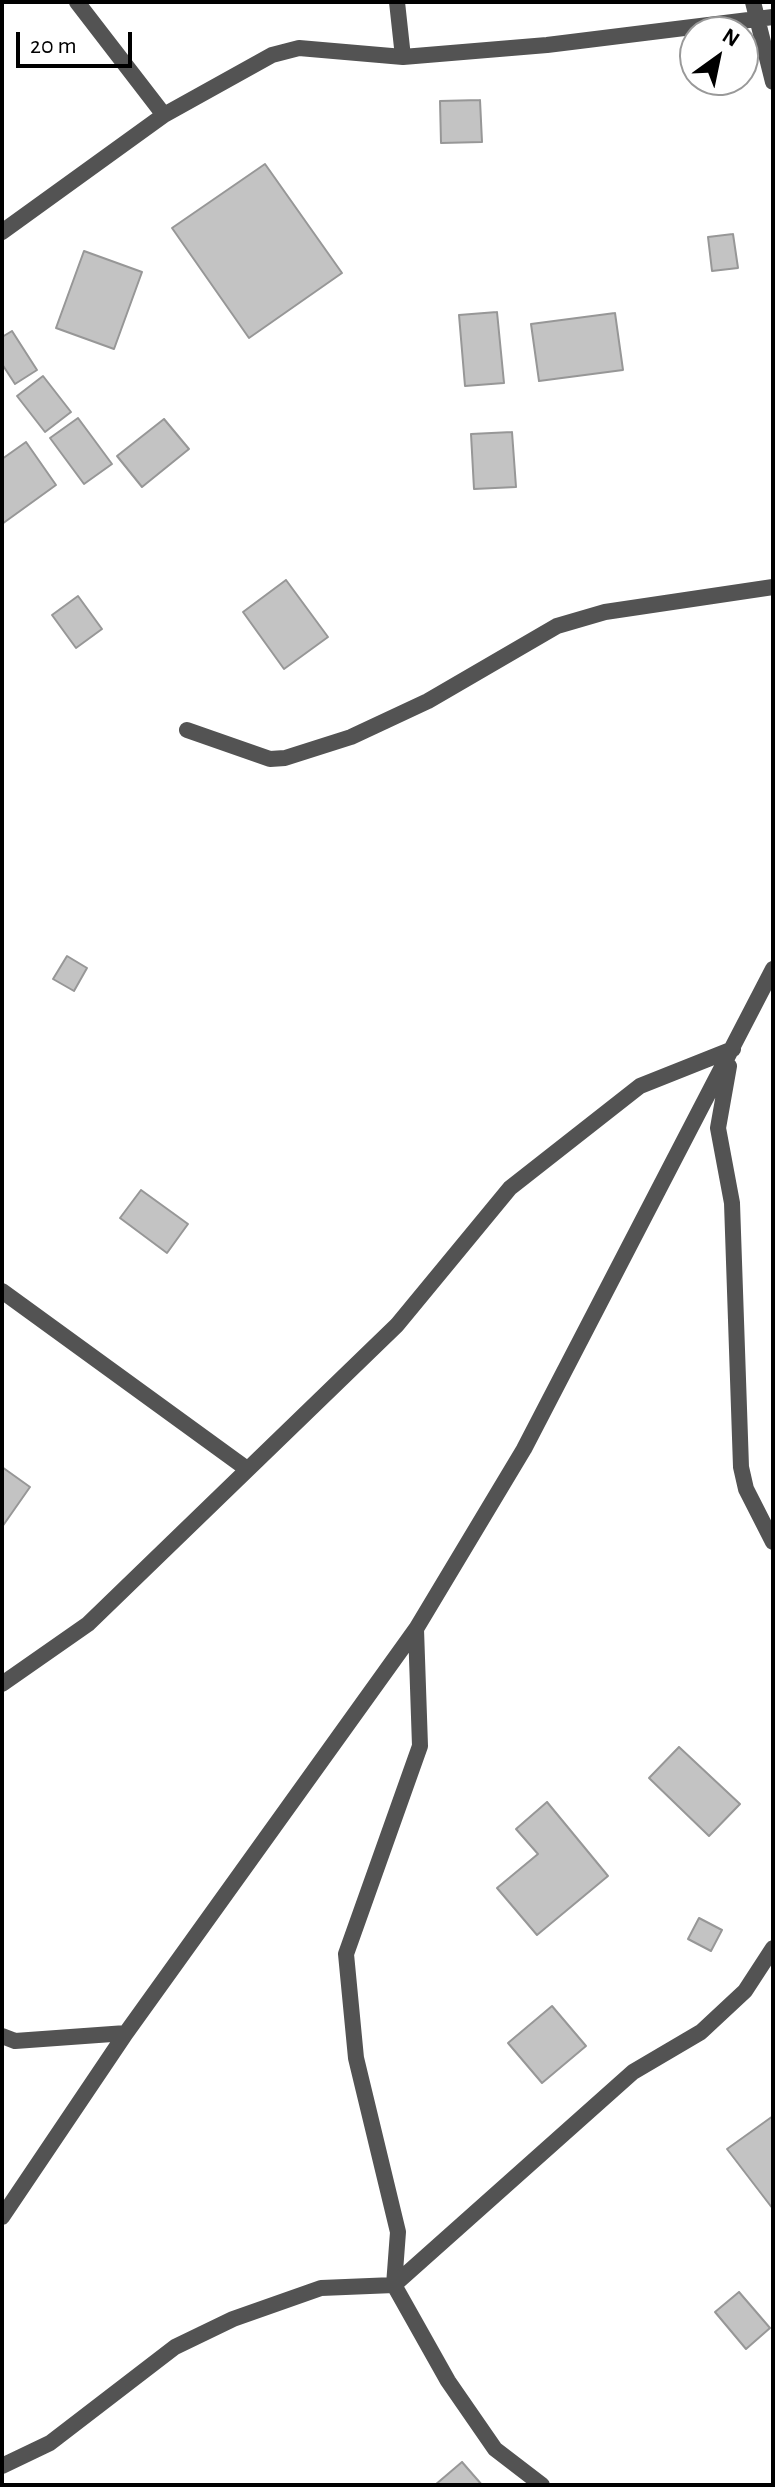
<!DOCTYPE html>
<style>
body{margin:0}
#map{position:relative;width:775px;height:2487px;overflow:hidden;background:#fff;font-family:"Alegreya Sans",sans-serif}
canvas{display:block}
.frame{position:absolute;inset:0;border:4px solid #000;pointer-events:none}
.north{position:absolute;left:679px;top:16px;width:80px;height:80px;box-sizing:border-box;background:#fff;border:2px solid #999;border-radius:50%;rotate:33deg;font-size:22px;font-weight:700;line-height:32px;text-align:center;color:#000}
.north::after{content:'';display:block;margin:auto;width:28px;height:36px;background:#000;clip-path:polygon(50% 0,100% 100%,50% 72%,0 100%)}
.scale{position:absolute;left:16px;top:32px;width:116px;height:36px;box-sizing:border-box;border:4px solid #000;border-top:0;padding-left:10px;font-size:24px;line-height:28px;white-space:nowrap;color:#000;-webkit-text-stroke:6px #fff;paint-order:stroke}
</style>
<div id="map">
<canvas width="775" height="2487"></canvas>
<div class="frame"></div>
<div class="north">N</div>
<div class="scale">20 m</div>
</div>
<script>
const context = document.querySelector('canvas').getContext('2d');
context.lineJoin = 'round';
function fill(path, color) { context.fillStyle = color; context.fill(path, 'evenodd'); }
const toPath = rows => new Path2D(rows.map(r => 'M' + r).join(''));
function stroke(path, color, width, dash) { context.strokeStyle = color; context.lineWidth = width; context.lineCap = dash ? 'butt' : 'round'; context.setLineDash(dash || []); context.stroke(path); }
const building = toPath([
 [480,100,482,142,441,143,440,101,480,100],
 [265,164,342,273,249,338,172,228,265,164],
 [733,234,738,268,712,271,708,237,733,234],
 [84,251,142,272,114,349,56,328,84,251],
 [497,312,504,383,465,386,459,315,497,312],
 [615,313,623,370,539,381,531,324,615,313],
 [12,331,37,370,15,384,2,364,2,337,12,331],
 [43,376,71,412,45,432,17,396,43,376],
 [78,418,112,464,84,484,50,438,78,418],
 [164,419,189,449,142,487,117,456,164,419],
 [512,432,516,487,474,489,471,434,512,432],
 [26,442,56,485,2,524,2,459,26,442],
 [286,580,328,637,284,669,243,612,286,580],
 [78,596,102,629,76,648,52,615,78,596],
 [67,956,87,968,74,991,53,979,67,956],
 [141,1190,188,1224,167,1253,120,1218,141,1190],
 [2,1467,30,1487,2,1527,2,1467],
 [679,1747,740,1804,709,1836,649,1778,679,1747],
 [547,1802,608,1876,537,1935,497,1888,538,1854,516,1829,547,1802],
 [699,1918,722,1930,711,1951,688,1939,699,1918],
 [552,2006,586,2046,542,2083,508,2043,552,2006],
 [773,2116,773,2209,727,2149,773,2116],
 [739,2292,770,2328,746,2349,715,2312,739,2292],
 [462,2462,482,2485,435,2485,462,2462]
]);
fill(building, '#c3c3c3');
stroke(building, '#979797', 2);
stroke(toPath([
 [77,2,164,115],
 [397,2,403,57],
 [753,2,773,82],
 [2,232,164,115,272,55,299,48,403,57,547,45,773,17],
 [187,730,270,759,285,758,351,737,428,701,557,626,605,612,773,587],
 [729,1066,718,1128,732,1203,741,1467,746,1489,773,1542],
 [2,1291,247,1469],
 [416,1629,420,1746,346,1954,356,2058,398,2232,394,2285,448,2381,495,2449,542,2485],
 [2,1684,88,1624,397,1325,510,1188,640,1086,733,1049],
 [2,2036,15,2041,126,2033],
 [2,2217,126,2033,416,1629,524,1449,773,969],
 [2,2466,50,2443,175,2347,233,2319,321,2288,394,2285,633,2072,701,2032,745,1991,773,1948]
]), '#535353', 16);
</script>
